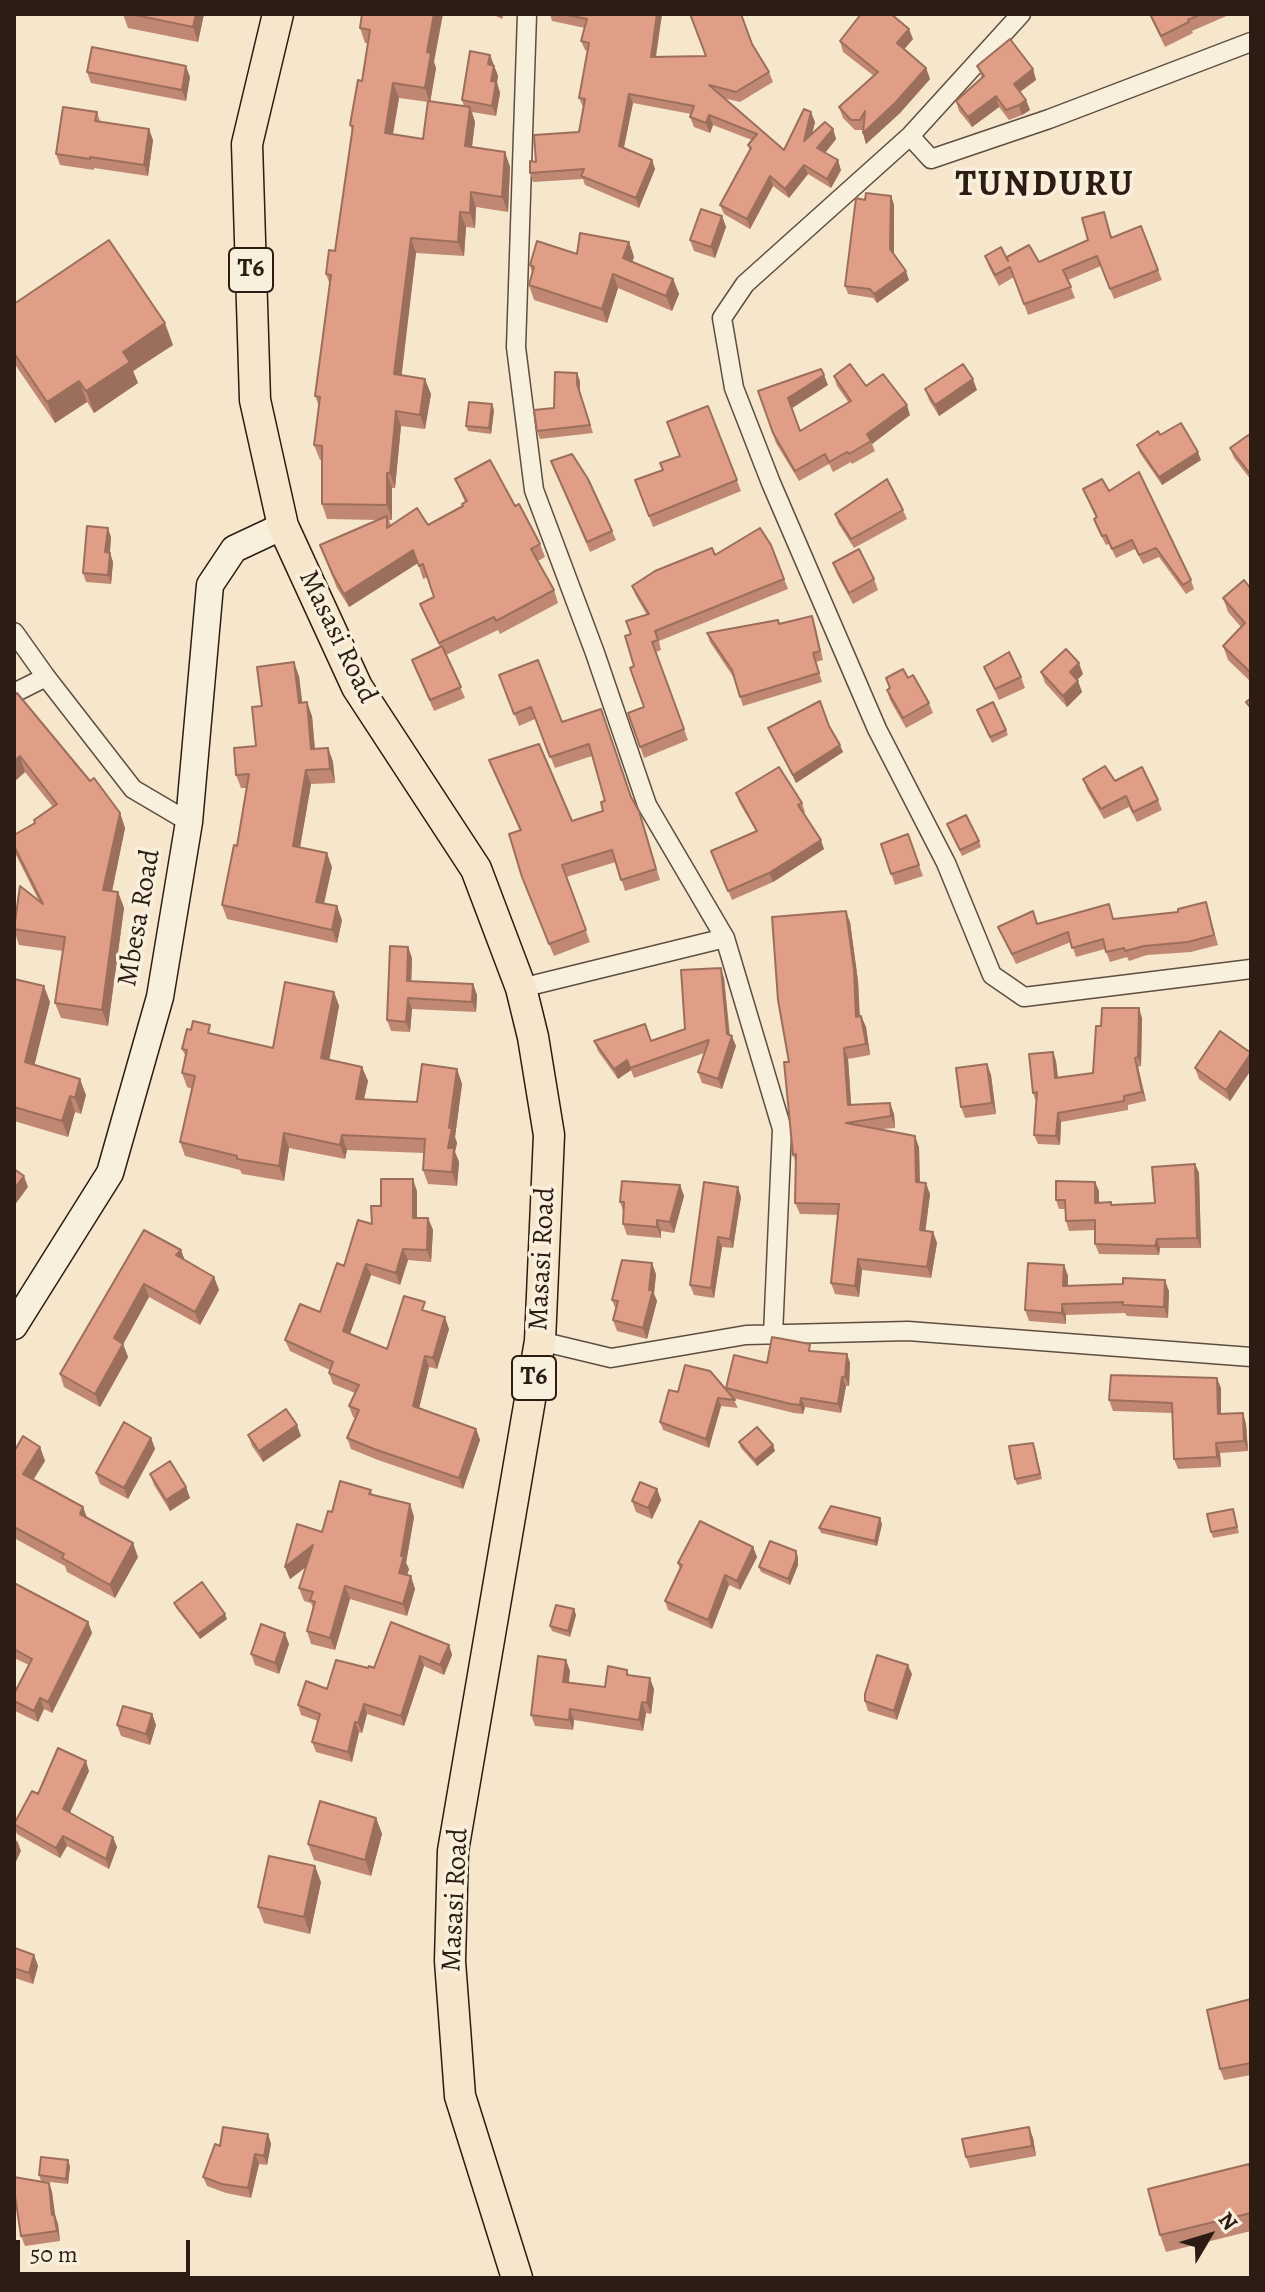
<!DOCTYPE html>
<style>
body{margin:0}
#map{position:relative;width:1265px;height:2292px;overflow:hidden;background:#f6e6cb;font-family:Alegreya,serif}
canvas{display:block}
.frame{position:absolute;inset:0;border:16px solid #2c1c13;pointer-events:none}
.north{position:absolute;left:1169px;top:2196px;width:80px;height:80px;-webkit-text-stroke:6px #f9efdd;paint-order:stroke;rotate:52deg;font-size:22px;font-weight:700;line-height:32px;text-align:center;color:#2c1c13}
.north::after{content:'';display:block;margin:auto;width:28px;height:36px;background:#2c1c13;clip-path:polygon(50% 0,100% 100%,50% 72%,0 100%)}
.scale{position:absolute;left:16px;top:2240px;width:174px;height:36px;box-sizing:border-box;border:4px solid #2c1c13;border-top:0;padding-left:10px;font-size:24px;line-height:28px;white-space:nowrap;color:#2c1c13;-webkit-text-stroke:6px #f9efdd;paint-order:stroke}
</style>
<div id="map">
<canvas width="1265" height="2292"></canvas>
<div class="frame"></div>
<div class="north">N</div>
<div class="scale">50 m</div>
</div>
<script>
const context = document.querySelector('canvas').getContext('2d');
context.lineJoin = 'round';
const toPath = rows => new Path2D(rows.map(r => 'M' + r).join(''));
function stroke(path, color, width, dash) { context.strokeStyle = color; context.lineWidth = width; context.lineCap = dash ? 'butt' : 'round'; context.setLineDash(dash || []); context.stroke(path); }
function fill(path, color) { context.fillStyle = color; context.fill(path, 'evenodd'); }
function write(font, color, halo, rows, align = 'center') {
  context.font = font + ' Alegreya,serif'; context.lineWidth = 7; context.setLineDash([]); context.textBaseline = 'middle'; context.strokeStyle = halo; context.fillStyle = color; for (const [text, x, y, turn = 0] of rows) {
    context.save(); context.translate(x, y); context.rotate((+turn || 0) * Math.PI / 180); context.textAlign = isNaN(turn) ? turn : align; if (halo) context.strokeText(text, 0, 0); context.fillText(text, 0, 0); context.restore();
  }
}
const minor = toPath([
 [527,14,516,347,534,490,595,653,647,805,725,938,782,1129,773,1335],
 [1021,14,910,136,745,284,722,318,734,388,771,483,877,729,946,863,992,975,1024,997,1251,969],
 [910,136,931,159,1049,119,1251,42],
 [14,632,46,677,133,789,189,822],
 [14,693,46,677],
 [521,988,725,938],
 [540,1341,611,1358,746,1335,908,1331,1251,1357]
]);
const secondary = toPath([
 [14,1326,110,1173,160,997,189,822,210,585,234,549,283,526]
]);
const trunk = toPath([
 [278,14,247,144,255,400,283,526,357,687,476,869,521,988,533,1037,549,1135,540,1341,453,1851,450,1961,460,2096,517,2278]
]);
stroke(minor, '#5e4e41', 21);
stroke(secondary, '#2c1c13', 29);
stroke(trunk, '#2c1c13', 33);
stroke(minor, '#f9efdd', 18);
stroke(secondary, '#f9efdd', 26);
stroke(trunk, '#f6e6cb', 30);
fill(toPath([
 [123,14,204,14,198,42,128,28],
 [362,14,434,62,436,68,430,102,464,106,462,100,490,55,498,76,497,83,500,93,496,116,472,112,475,122,472,147,505,152,510,167,508,212,476,207,475,228,466,227,464,256,416,253,401,375,431,394,425,429,401,426,395,488,392,488,392,520,389,520,391,525,428,525,463,506,465,502,455,479,515,506,540,544,545,557,538,561,554,590,558,603,500,634,498,630,446,655,465,698,434,711,412,660,440,647,420,604,434,597,428,577,423,579,418,563,349,607,337,588,320,545,378,520,327,519,322,504,322,460,320,460,314,445,319,406,315,396,330,285,326,274,335,251,352,130,350,125,362,81,368,43,365,43,360,28],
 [399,98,428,102,423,139,393,135],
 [492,14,504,14,502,19],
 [550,14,662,14,656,57,705,56,752,44,769,72,773,82,740,102,723,98,784,150,815,122,812,134,833,129,836,139,825,153,841,170,831,188,808,174,789,198,773,186,750,229,724,214,720,205,750,150,748,145,752,140,713,125,710,133,694,127,690,117,691,114,633,103,624,148,652,160,655,169,639,208,585,185,583,179,533,182,530,173,536,162,579,132,583,107,579,98,588,51,585,50,581,41,585,28,552,21],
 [1149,14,1231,14,1192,31,1193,33,1165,47],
 [913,39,904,49,926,68,930,79,900,113,866,144,863,133,863,130,855,130,843,118,839,107,874,76,843,52,840,41],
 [977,66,1033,69,1036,80,1020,92,1026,100,1030,110,1022,115,1009,120,999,107,972,127,959,111,956,101,982,78],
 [87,72,190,77,186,101,91,83],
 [97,112,100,121,153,140,148,176,94,168,94,170,60,165,56,154],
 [891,196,894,205,894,253,909,280,877,303,873,298,848,294,845,286,865,200],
 [1104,212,1112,237,1141,226,1162,280,1114,299,1101,266,1068,280,1075,298,1028,315,1014,277,999,286,989,267,985,256,1008,261,1039,262,1088,240],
 [722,216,726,227,715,258,694,251,690,240],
 [629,242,634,257,632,262,673,279,679,294,672,311,618,288,607,323,534,300,529,285,532,273,530,265],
 [14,304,173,345,133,371,138,383,94,413,87,402,55,423,14,363],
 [834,376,866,386,910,415,872,444,875,451,852,464,851,462,833,472,829,464,799,481,776,443,758,391,828,385,792,408,800,431,849,403,837,386],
 [580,381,580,392,593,433,540,439,537,431,554,408],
 [925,389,977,390,939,416,929,400],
 [708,406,741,491,653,527,635,480,663,470,680,456],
 [494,410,491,434,468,431,466,426],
 [1251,434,1251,480,1234,458,1230,448],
 [1160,435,1201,460,1162,485,1140,453,1137,445],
 [551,461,612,531,616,540,590,552],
 [1083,489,1109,491,1191,580,1194,589,1186,594,1159,557,1143,564,1135,549,1116,558,1109,544,1106,545,1097,528,1094,519,1096,518],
 [903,510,907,519,854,548,838,523,835,514],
 [111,537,110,553,113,562,111,584,86,582,83,573],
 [771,545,788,589,659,641,661,650,656,652,688,740,644,758,628,713,644,707,634,666,631,634,647,615,636,596,632,586,715,555],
 [833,563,874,579,878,590,853,604,837,574],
 [1251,589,1251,682,1228,660,1223,646,1241,627,1228,612,1223,598],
 [780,623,815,625,823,660,816,662,822,682,743,706,734,678,710,642,707,633],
 [984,667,1021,677,1025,688,999,700],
 [1041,672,1083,674,1077,680,1082,692,1067,707,1045,683],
 [499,675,562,722,601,709,632,798,643,822,660,880,625,891,616,862,566,877,590,942,554,956,526,889,520,831,489,760,572,821,603,811,605,801,592,756,555,768,535,719,519,726],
 [299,676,302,703,312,716,315,749,328,748,333,762,335,783,311,784,300,847,332,867,324,904,342,920,337,943,227,919,222,905,237,846,247,788,241,788,236,775,256,746,262,706],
 [886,678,908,678,929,703,933,713,906,728,890,700,887,690,889,688],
 [14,696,120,813,125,828,112,891,118,892,124,908,108,1026,61,1018,55,1003,63,951,19,945,14,930,14,926,39,901,15,853,14,835,35,823,34,820,53,807,25,772,14,782],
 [979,715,1006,730,1008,735,992,743],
 [829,726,843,752,796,783,768,728],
 [1083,779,1115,781,1158,800,1162,810,1137,822,1129,807,1104,819,1087,790],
 [736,793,802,803,805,812,804,813,824,849,773,882,732,900,711,851,756,831,739,802],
 [947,824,979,841,981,847,962,856],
 [908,834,923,876,895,885,881,844],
 [1206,902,1218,945,1191,952,1147,955,1129,961,1127,957,1110,962,1105,949,1076,957,1071,942,1016,964,998,927,1114,919,1178,912],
 [850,922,858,981,860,1016,861,1016,866,1027,870,1055,848,1059,851,1105,890,1103,894,1114,895,1128,882,1129,919,1147,920,1182,930,1194,925,1231,933,1232,937,1243,931,1278,862,1270,859,1297,835,1294,831,1283,838,1215,800,1214,795,1203,796,1163,793,1155,789,1062],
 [408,947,412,958,411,981,473,984,477,995,476,1012,412,1009,410,1032,391,1031,387,1020],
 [724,978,730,1035,736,1046,722,1089,702,1083,698,1072,704,1053,634,1078,631,1070,618,1079,598,1051,594,1041,651,1041,685,1029],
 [14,979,50,1002,34,1065,86,1095,81,1114,75,1112,68,1137,14,1121],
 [334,992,339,1006,329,1060,362,1067,368,1081,364,1099,417,1102,457,1069,462,1084,455,1137,457,1143,455,1152,459,1162,457,1186,428,1184,423,1170,424,1153,347,1150,345,1159,289,1148,284,1181,242,1174,240,1170,185,1156,180,1142,192,1089,187,1087,182,1073,186,1057,182,1049,214,1034,273,1048],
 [1142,1018,1141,1066,1138,1067,1146,1101,1128,1105,1128,1110,1061,1122,1060,1145,1038,1144,1034,1135,1036,1102,1033,1093,1053,1052,1056,1061,1058,1078,1093,1073,1101,1026],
 [1251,1053,1251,1070,1230,1101,1199,1079,1195,1068],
 [987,1064,991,1075,996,1114,965,1118,961,1107],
 [1195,1164,1199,1173,1201,1248,1160,1248,1159,1255,1099,1254,1095,1244,1095,1230,1069,1231,1066,1221,1065,1209,1059,1209,1056,1200,1095,1182,1099,1191,1099,1203,1112,1205,1155,1203],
 [680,1185,684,1196,674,1233,661,1231,661,1238,627,1235,623,1224,624,1213,620,1202],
 [417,1191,417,1218,428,1218,433,1230,431,1262,408,1260,400,1285,371,1275,350,1334,387,1349,428,1312,449,1329,437,1369,429,1367,419,1408,476,1429,480,1440,463,1489,378,1460,351,1449,347,1438,355,1418,353,1417,349,1406,355,1393,333,1384,329,1373,330,1370,290,1351,285,1340,320,1312,344,1266,372,1224,381,1206],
 [741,1197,733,1248,722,1247,714,1298,694,1295,690,1285],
 [144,1230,181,1250,184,1260,214,1277,219,1290,200,1325,149,1297,123,1344,128,1357,100,1407,64,1387,60,1374],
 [1064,1265,1068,1276,1068,1286,1169,1291,1168,1318,1127,1316,1125,1313,1066,1315,1066,1324,1029,1321,1025,1310],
 [656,1274,654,1294,657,1301,647,1339,617,1331,613,1320,616,1310,612,1300],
 [813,1351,847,1354,850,1363,849,1386,846,1386,841,1413,805,1407,803,1414,794,1413,733,1398,738,1408,721,1406,709,1448,663,1430,660,1422,678,1392,728,1392,726,1388,767,1363],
 [1221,1388,1221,1414,1243,1413,1246,1424,1248,1451,1220,1453,1221,1467,1178,1469,1174,1459,1172,1413,1113,1411,1109,1400],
 [248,1435,301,1436,263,1462,252,1446],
 [151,1438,155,1449,128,1499,100,1484,96,1473],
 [739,1442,773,1445,775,1451,757,1466,741,1448],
 [40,1447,45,1461,33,1480,83,1507,87,1518,138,1557,115,1598,67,1572,65,1566,14,1538,14,1452],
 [1035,1448,1042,1479,1017,1485,1015,1479],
 [150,1474,186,1487,190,1498,170,1511,154,1485],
 [657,1489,661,1500,652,1519,636,1512,632,1501],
 [371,1490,372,1495,410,1504,414,1517,406,1563,409,1569,407,1575,415,1589,407,1616,350,1599,335,1650,311,1644,307,1631,313,1608,311,1603,304,1601,299,1588,306,1567,290,1579,285,1567,322,1532,332,1512],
 [1233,1509,1239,1533,1213,1538,1211,1532],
 [882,1524,877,1546,821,1533,819,1528],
 [753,1547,757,1557,740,1590,729,1585,712,1629,668,1610,665,1601,680,1569,678,1563],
 [798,1557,798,1565,790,1585,761,1572,759,1567],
 [14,1583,88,1622,92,1633,52,1713,44,1709,38,1722,15,1711,14,1708,14,1694,29,1665,14,1658],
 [174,1603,227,1619,200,1639,176,1608],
 [574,1609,576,1615,570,1637,552,1631,550,1626],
 [289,1644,279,1674,255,1665,251,1654],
 [449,1645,452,1655,444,1675,424,1666,404,1726,367,1714,362,1733,359,1732,352,1762,316,1752,312,1742,318,1721,301,1715,298,1705,368,1668],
 [566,1660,570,1671,569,1682,605,1687,627,1670,629,1675,654,1689,651,1714,646,1713,643,1731,574,1720,573,1730,535,1726,531,1715],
 [912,1674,897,1720,868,1711,865,1701],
 [152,1714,156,1725,150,1745,121,1736,117,1725],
 [89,1771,70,1812,117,1847,109,1869,67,1846,60,1858,17,1834,14,1826,14,1822,38,1794],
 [376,1818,382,1834,371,1876,314,1860,308,1844],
 [321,1882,310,1934,264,1923,258,1907],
 [14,1952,34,1955,38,1966,33,1984,15,1978],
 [1251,1999,1251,2075,1224,2080,1220,2069],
 [1029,2127,1033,2138,1036,2156,970,2168,966,2157],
 [268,2134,271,2144,267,2165,259,2164,251,2198,226,2193,207,2186,203,2177,220,2146],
 [1249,2164,1251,2170,1251,2231,1166,2252,1160,2235],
 [70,2166,68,2184,41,2181,39,2175],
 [49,2183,52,2192,55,2215,58,2224,60,2241,25,2246,21,2236]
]), '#c08872');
fill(toPath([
 [196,14,204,14,198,42,193,27],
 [434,14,443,14,434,62,436,68,430,103,425,88,427,52],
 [657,14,662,14,654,67,651,57],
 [909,29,913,39,901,53,897,43],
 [490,55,498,76,497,82,500,93,496,116,492,106,488,64],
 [186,66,190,77,186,101,182,90],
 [926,68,930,79,900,113,866,144,863,133],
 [1033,69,1036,80,1017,94,1014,84],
 [393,83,399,98,390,148,385,133],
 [629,94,633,103,622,155,619,146],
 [996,96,999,107,972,127,968,117],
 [1026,100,1030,110,1022,115,1019,105],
 [470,107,475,122,470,161,465,146],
 [811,112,815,122,808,150,804,141],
 [709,115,713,125,710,133,706,123],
 [149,129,153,140,148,176,144,165],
 [833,129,836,139,821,158,817,148],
 [505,152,510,167,508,212,502,197],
 [652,160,655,169,639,208,636,198],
 [838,160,841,170,831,188,827,179],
 [804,165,808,174,789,198,785,189],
 [770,176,773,186,750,229,747,219],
 [471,192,476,207,475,228,470,213],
 [891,196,894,205,894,257,890,249],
 [460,212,466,227,464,256,458,242],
 [722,216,726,227,715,258,711,247],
 [411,238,416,253,400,389,394,374],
 [629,242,634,257,628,273,623,258],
 [906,271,909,280,877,303,874,294],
 [613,274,618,288,607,323,602,309],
 [673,279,679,294,672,311,666,296],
 [165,323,173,345,133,371,138,383,94,413,86,391,123,352],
 [577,373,580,381,580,392,593,433,577,384],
 [824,375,828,385,792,408,788,398],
 [425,379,431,394,425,429,420,415],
 [973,379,977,390,939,416,935,405],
 [79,381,87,402,55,423,47,402],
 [492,404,494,410,491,434,489,428],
 [907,405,910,415,872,444,867,434],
 [396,411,401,426,395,488,390,473],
 [1198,452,1201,460,1162,485,1159,477],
 [387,473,392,488,392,520,387,505],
 [108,528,111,537,109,561,105,552],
 [413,550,418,563,349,607,344,594],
 [110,553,113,562,111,584,108,575],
 [294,662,299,676,304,717,299,703],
 [1079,663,1083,674,1074,683,1070,672],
 [1078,681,1082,692,1067,707,1063,696],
 [307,702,312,716,316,763,311,749],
 [840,745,843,752,796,783,793,775],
 [328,748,333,762,335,783,330,769],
 [20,756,25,772,14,782,14,761],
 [306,770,311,784,298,859,293,846],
 [120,813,125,828,109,906,103,890],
 [821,840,824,849,773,882,769,873],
 [327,853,332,867,321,916,316,902],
 [118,892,124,908,108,1026,102,1010],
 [337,906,342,920,337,943,332,930],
 [846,911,850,922,858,981,860,1028,856,1017],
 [408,947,412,958,411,991,407,981],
 [721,968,724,978,730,1042,732,1036,736,1046,722,1089,718,1079,727,1034],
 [473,984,477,995,476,1012,472,1002],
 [44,986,50,1002,31,1079,25,1062],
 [334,992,339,1006,327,1073,321,1058],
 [408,998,412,1009,410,1032,406,1022],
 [1139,1008,1142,1018,1141,1066,1138,1057],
 [861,1016,866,1027,870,1055,866,1044],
 [844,1048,848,1059,852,1116,848,1105],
 [1053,1052,1056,1061,1059,1088,1055,1078],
 [1251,1053,1251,1070,1230,1101,1226,1090],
 [1135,1058,1138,1067,1146,1101,1142,1092],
 [627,1060,631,1070,618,1079,614,1069],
 [987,1064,991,1075,996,1114,992,1103],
 [362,1067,368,1081,361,1113,356,1099],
 [457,1069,462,1084,455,1137,457,1143,455,1152,459,1162,457,1186,452,1172,448,1148],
 [80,1079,86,1095,81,1114,75,1098],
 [70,1096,75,1112,68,1137,62,1121],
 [890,1103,894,1114,895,1128,891,1116],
 [1058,1113,1061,1122,1060,1145,1056,1136],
 [284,1133,289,1148,284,1181,279,1166],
 [342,1135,347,1150,345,1159,340,1145],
 [915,1136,919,1147,920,1193,916,1182],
 [1195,1164,1199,1173,1201,1248,1197,1238],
 [24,1176,28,1187,14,1206,14,1189],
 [413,1179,417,1191,417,1229,413,1218],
 [1095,1182,1099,1191,1099,1212,1095,1203],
 [926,1183,930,1194,924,1242,920,1230],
 [680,1185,684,1196,674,1233,670,1222],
 [738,1187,741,1197,733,1248,730,1239],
 [428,1218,433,1230,431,1262,427,1250],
 [657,1220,661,1231,661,1238,657,1227],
 [933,1232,937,1243,931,1278,927,1267],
 [718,1237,722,1247,714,1298,711,1288],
 [1157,1239,1160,1248,1159,1255,1155,1246],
 [403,1249,408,1260,400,1285,396,1273],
 [181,1250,186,1263,176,1255],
 [858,1259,862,1270,859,1297,855,1286],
 [652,1263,656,1274,654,1294,657,1301,647,1339,643,1328],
 [366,1264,371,1275,347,1342,343,1331],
 [1064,1265,1068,1276,1067,1297,1063,1286],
 [214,1277,219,1290,200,1325,195,1312],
 [1165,1280,1169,1291,1168,1318,1164,1307],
 [144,1284,149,1297,119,1352,114,1338],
 [1062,1304,1066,1315,1066,1324,1062,1313],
 [445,1317,449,1329,437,1369,433,1358],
 [123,1344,128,1357,100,1407,95,1394],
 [847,1354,850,1363,849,1386,845,1377],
 [425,1356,429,1367,417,1417,413,1406],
 [842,1377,846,1386,841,1413,838,1404],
 [1217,1378,1221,1388,1221,1424,1218,1414],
 [718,1398,721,1406,709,1448,706,1439],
 [801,1398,805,1407,803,1414,800,1405],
 [1243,1413,1246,1424,1248,1451,1244,1441],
 [297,1425,301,1436,263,1462,259,1451],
 [476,1429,480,1440,463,1489,459,1478],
 [151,1438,155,1449,128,1499,124,1488],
 [1216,1443,1220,1453,1221,1467,1217,1457],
 [773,1445,775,1451,757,1466,755,1460],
 [40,1447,45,1461,28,1488,23,1474],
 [186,1487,190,1498,170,1511,166,1500],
 [657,1489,661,1500,652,1519,648,1508],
 [410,1504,414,1517,406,1563,409,1569,404,1585,399,1573,401,1556],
 [83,1507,88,1521,80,1514],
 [880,1518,882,1524,877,1546,875,1541],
 [133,1543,138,1557,115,1598,110,1585],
 [313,1545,318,1558,290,1579,285,1567],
 [753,1547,757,1557,740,1590,737,1581],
 [796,1551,798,1557,798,1565,790,1585,788,1579],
 [725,1575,729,1585,712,1629,708,1620],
 [411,1576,415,1589,407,1616,403,1604],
 [345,1586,350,1599,335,1650,330,1638],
 [574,1609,576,1615,570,1637,568,1631],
 [225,1614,227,1619,200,1639,198,1634],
 [88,1622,92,1633,52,1713,48,1702],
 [285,1633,289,1644,279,1674,275,1663],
 [449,1645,452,1655,444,1675,440,1665],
 [420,1656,424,1666,404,1726,401,1716],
 [566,1660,570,1671,567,1693,563,1682],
 [908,1665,912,1674,897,1720,894,1711],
 [650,1678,654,1689,651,1714,647,1703],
 [40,1698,44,1709,38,1722,34,1711],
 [642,1702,646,1713,643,1731,639,1720],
 [364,1704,367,1714,362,1733,358,1723],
 [570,1709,574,1720,573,1730,569,1720],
 [152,1714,156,1725,150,1745,146,1734],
 [355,1722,359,1732,352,1762,348,1752],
 [86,1761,89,1771,67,1819,63,1809],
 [376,1818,382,1834,371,1876,365,1860],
 [63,1836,67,1846,60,1858,56,1848],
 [113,1837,117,1847,109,1869,106,1859],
 [17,1840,21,1851,14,1866,14,1846],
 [315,1866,321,1882,310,1934,304,1917],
 [34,1955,38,1966,33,1984,29,1973],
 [1029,2127,1033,2138,1036,2156,1032,2146],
 [268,2134,271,2144,267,2165,264,2156],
 [255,2154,259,2164,251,2198,248,2188],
 [68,2160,70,2166,68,2184,66,2179],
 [49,2183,52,2192,55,2215,58,2224,60,2241,52,2215]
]), '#9c6f5d');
const building = toPath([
 [130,14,196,14,193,27,130,14],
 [362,14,434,14,427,52,431,53,425,88,393,83,385,133,423,139,428,101,470,107,465,146,505,152,502,197,471,192,470,213,460,212,458,242,411,238,394,374,425,379,420,415,396,411,390,473,387,473,387,505,322,504,322,446,314,445,320,397,315,396,331,275,326,274,329,250,335,251,353,126,350,125,358,80,362,81,370,30,360,28,362,14],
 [562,14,657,14,651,57,706,56,690,14,741,14,752,44,769,72,736,92,709,85,784,150,804,109,811,112,804,141,825,122,833,129,817,148,838,160,827,179,804,165,785,189,770,176,747,219,720,205,751,148,748,145,757,134,709,115,706,123,690,117,694,106,629,94,619,146,652,160,636,198,581,176,584,169,530,173,530,161,536,162,534,135,579,132,585,99,579,98,589,43,581,41,587,19,562,14],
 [861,14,891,14,909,29,897,43,926,68,896,102,863,133,865,111,860,120,851,120,839,107,878,72,840,41,861,14],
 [1150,14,1201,14,1188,20,1189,22,1161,36,1150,14],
 [1010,39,1033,69,1014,84,1026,100,1019,105,1006,110,996,96,968,117,956,101,984,76,977,66,1010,39],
 [92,47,186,66,182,90,87,72,92,47],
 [470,51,490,55,488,64,494,66,491,81,496,82,492,106,462,100,470,51],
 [63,107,97,112,95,121,149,129,144,165,90,157,90,159,56,154,63,107],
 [866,193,891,196,890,249,906,271,874,294,870,289,845,286,856,198,865,200,866,193],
 [701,209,722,216,711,247,690,240,701,209],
 [1104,212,1111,238,1141,226,1158,270,1110,289,1097,256,1063,270,1071,287,1024,304,1010,267,995,275,985,256,1001,247,1008,261,1007,257,1029,245,1039,262,1088,240,1082,218,1104,212],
 [580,233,629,242,623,258,673,279,666,296,613,274,602,309,529,285,534,267,530,265,537,241,577,254,580,233],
 [109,240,165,323,123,352,130,362,86,391,79,381,47,402,14,353,14,304,109,240],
 [850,364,866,386,883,374,907,405,867,434,871,441,849,454,847,452,829,462,825,454,795,471,773,433,758,391,821,369,824,375,788,398,800,431,851,401,834,376,850,364],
 [963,364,973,379,935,405,925,389,963,364],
 [555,372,577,373,577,384,590,425,537,431,534,410,554,408,555,372],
 [469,402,492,404,489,428,466,426,469,402],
 [708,406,737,480,649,516,635,480,663,470,660,463,680,456,667,422,708,406],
 [1181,423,1198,452,1159,477,1137,445,1158,431,1160,435,1181,423],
 [1251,434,1251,475,1230,448,1247,436,1251,434],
 [572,454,588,479,612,531,587,542,551,461,572,454],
 [490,460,515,506,519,504,540,544,531,549,554,590,496,621,494,617,439,643,420,604,434,597,423,564,419,566,413,550,344,594,333,575,320,545,387,516,387,528,417,508,428,525,463,506,462,504,467,501,455,479,490,460],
 [1139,472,1191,580,1183,585,1156,548,1139,555,1132,540,1112,549,1106,535,1102,536,1094,519,1097,517,1083,489,1102,479,1109,491,1139,472],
 [887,479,903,510,851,539,835,514,887,479],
 [87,526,108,528,105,552,110,553,108,575,83,573,87,526],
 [760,528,771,545,784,579,655,631,658,640,652,642,684,729,640,747,628,713,644,707,630,668,634,666,625,636,631,634,626,621,649,614,632,586,655,571,712,548,715,555,760,528],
 [859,549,874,579,849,593,833,563,859,549],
 [1244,580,1251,589,1251,669,1249,671,1223,646,1245,623,1223,598,1244,580],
 [812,616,820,651,813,653,819,673,740,697,732,670,707,633,778,620,779,624,812,616],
 [442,646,461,687,430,700,412,660,442,646],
 [1066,649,1079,663,1070,672,1078,681,1063,696,1041,672,1066,649],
 [1009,652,1021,677,995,689,984,667,1009,652],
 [538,660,562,722,601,709,631,797,639,811,656,869,621,880,612,850,562,865,586,930,549,944,522,877,509,834,521,830,489,760,539,744,572,821,603,811,601,802,605,801,589,744,550,757,531,707,514,714,499,675,538,660],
 [294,662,299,703,307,702,311,749,328,748,330,769,306,770,293,846,327,853,316,902,337,906,332,930,222,905,234,845,237,846,249,774,236,775,234,748,256,746,252,707,262,706,257,667,294,662],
 [903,669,908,678,913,675,929,703,903,718,887,690,890,688,886,678,903,669],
 [17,693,90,781,94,778,120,813,103,890,118,892,102,1010,55,1003,65,937,14,929,20,886,43,904,14,846,14,835,35,823,34,820,57,804,20,756,14,761,14,696,17,693],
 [1251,698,1251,708,1246,702,1251,698],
 [820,701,829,726,840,745,793,775,768,728,820,701],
 [993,702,1006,730,990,737,977,710,993,702],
 [1105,766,1115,781,1142,767,1158,800,1133,812,1126,796,1101,809,1083,779,1105,766],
 [779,767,802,803,798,805,821,840,769,873,728,891,711,851,757,831,736,793,779,767],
 [966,815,979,841,960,850,947,824,966,815],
 [908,834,919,865,891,874,881,844,908,834],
 [1206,902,1214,935,1188,942,1144,946,1125,951,1124,948,1106,952,1103,939,1072,948,1068,932,1012,954,998,927,1033,911,1037,924,1109,904,1113,919,1178,912,1178,909,1206,902],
 [846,911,854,970,856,1017,861,1016,866,1044,844,1048,848,1105,890,1103,891,1116,846,1123,915,1136,916,1182,926,1183,920,1230,933,1232,927,1267,858,1259,855,1286,831,1283,839,1204,795,1203,796,1154,793,1155,784,1062,789,1062,778,1000,772,917,846,911],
 [390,946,408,947,407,981,473,984,472,1002,408,998,406,1022,387,1020,390,946],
 [721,968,727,1034,732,1036,718,1079,698,1072,709,1040,630,1068,627,1060,614,1069,594,1041,645,1024,651,1041,685,1029,681,970,721,968],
 [14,979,44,986,25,1062,80,1079,75,1098,70,1096,62,1121,14,1107,14,979],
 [285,982,334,992,321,1058,362,1067,356,1099,417,1102,422,1064,457,1069,449,1128,452,1128,448,1148,454,1148,452,1172,423,1170,425,1139,342,1135,340,1145,284,1133,279,1166,237,1159,237,1156,180,1142,195,1076,182,1073,187,1050,182,1049,187,1029,191,1030,193,1021,210,1025,208,1033,273,1048,285,982],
 [1102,1008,1139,1008,1138,1057,1135,1058,1142,1092,1124,1096,1124,1101,1058,1113,1056,1136,1034,1135,1037,1092,1033,1093,1029,1054,1053,1052,1055,1078,1093,1073,1096,1026,1101,1026,1102,1008],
 [1220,1031,1251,1053,1226,1090,1195,1068,1220,1031],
 [987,1064,992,1103,961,1107,956,1068,987,1064],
 [1195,1164,1197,1238,1157,1239,1155,1246,1095,1244,1095,1220,1066,1221,1065,1200,1056,1200,1056,1181,1095,1182,1095,1203,1111,1202,1111,1205,1155,1203,1152,1167,1195,1164],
 [14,1169,24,1176,14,1189,14,1169],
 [381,1179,413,1179,413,1218,428,1218,427,1250,403,1249,396,1273,366,1264,343,1331,387,1349,404,1296,425,1302,422,1310,445,1317,433,1358,425,1356,413,1406,476,1429,459,1478,374,1449,347,1438,359,1410,349,1406,359,1385,329,1373,333,1362,285,1340,300,1304,320,1312,337,1263,344,1266,358,1220,372,1224,371,1206,381,1206,381,1179],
 [622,1181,680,1185,670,1222,657,1220,657,1227,623,1224,624,1202,620,1202,622,1181],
 [704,1182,738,1187,730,1239,718,1237,711,1288,690,1285,704,1182],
 [144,1230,181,1250,176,1255,214,1277,195,1312,144,1284,114,1338,123,1344,95,1394,60,1374,144,1230],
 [622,1260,652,1263,649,1290,653,1290,643,1328,613,1320,618,1301,612,1300,622,1260],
 [1028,1263,1064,1265,1063,1286,1123,1284,1123,1278,1165,1280,1164,1307,1123,1305,1123,1302,1062,1304,1062,1313,1025,1310,1028,1263],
 [772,1337,810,1344,809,1351,847,1354,845,1377,842,1377,838,1404,801,1398,800,1405,791,1404,726,1388,734,1355,767,1363,772,1337],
 [685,1365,710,1371,735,1400,718,1398,706,1439,660,1422,669,1390,678,1392,685,1365],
 [1111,1375,1217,1378,1218,1414,1243,1413,1244,1441,1216,1443,1217,1457,1174,1459,1172,1403,1109,1400,1111,1375],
 [286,1409,297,1425,259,1451,248,1435,286,1409],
 [124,1422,151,1438,124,1488,96,1473,124,1422],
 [757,1427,773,1445,755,1460,739,1442,757,1427],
 [23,1436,40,1447,23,1474,83,1507,80,1514,133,1543,110,1585,62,1558,64,1554,14,1527,14,1452,23,1436],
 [1033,1443,1040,1474,1015,1479,1009,1446,1033,1443],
 [170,1461,186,1487,166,1500,150,1474,170,1461],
 [340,1481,371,1490,369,1494,410,1504,401,1556,404,1556,399,1573,411,1576,403,1604,345,1586,330,1638,307,1631,315,1602,310,1600,313,1592,299,1588,313,1545,285,1567,297,1524,322,1532,328,1511,332,1512,340,1481],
 [640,1482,657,1489,648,1508,632,1501,640,1482],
 [831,1506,880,1518,875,1541,819,1528,831,1506],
 [1233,1509,1237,1527,1211,1532,1207,1514,1233,1509],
 [700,1521,753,1547,737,1581,725,1575,708,1620,665,1601,682,1565,678,1563,700,1521],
 [770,1541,796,1551,796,1559,788,1579,759,1567,770,1541],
 [202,1582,225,1614,198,1634,174,1603,202,1582],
 [14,1583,88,1622,48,1702,40,1698,34,1711,14,1701,14,1694,32,1659,14,1649,14,1583],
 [556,1605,574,1609,568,1631,550,1626,556,1605],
 [391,1622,449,1645,440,1665,420,1656,401,1716,364,1704,358,1723,355,1722,348,1752,312,1742,320,1714,298,1705,306,1681,327,1689,336,1660,368,1668,369,1666,374,1668,391,1622],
 [261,1624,285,1633,275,1663,251,1654,261,1624],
 [877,1655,908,1665,894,1711,865,1701,865,1694,877,1655],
 [538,1656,566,1660,563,1682,605,1687,608,1666,627,1670,627,1675,650,1678,647,1703,642,1702,639,1720,570,1709,569,1720,531,1715,538,1656],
 [123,1706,152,1714,146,1734,117,1725,123,1706],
 [58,1748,86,1761,63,1809,113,1837,106,1859,63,1836,56,1848,14,1824,32,1791,38,1794,58,1748],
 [320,1801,376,1818,365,1860,308,1844,320,1801],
 [269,1856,315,1866,304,1917,258,1907,269,1856],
 [15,1948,34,1955,29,1973,14,1968,15,1948],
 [1251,1999,1251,2063,1220,2069,1207,2010,1251,1999],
 [223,2127,268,2134,264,2156,255,2154,248,2188,222,2184,203,2177,215,2144,220,2146,223,2127],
 [1029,2127,1032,2146,966,2157,962,2139,1029,2127],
 [41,2157,68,2160,66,2179,39,2175,41,2157],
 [1249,2164,1251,2173,1251,2213,1160,2235,1148,2189,1249,2164],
 [14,2177,49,2183,52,2215,54,2214,57,2231,21,2236,14,2189,14,2177]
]);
fill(building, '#df9e85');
stroke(building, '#9c6f5d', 2);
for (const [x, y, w] of [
 [251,270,44],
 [534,1378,44]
]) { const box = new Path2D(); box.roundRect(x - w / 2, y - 22, w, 44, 6); context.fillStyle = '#f9efdd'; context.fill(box); stroke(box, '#2c1c13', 2); }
write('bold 26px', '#2c1c13', null, [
 ["T6",251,270],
 ["T6",534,1378]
]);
write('28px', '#2c1c13', '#f9efdd', [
 ["Masasi Road",337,637,64],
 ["Mbesa Road",140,918,-80],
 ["Masasi Road",543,1259,-87],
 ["Masasi Road",456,1900,-87]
]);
context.letterSpacing = '2px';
write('bold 36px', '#2c1c13', '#f9efdd', [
 ["TUNDURU",1045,186]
]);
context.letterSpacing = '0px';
</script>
